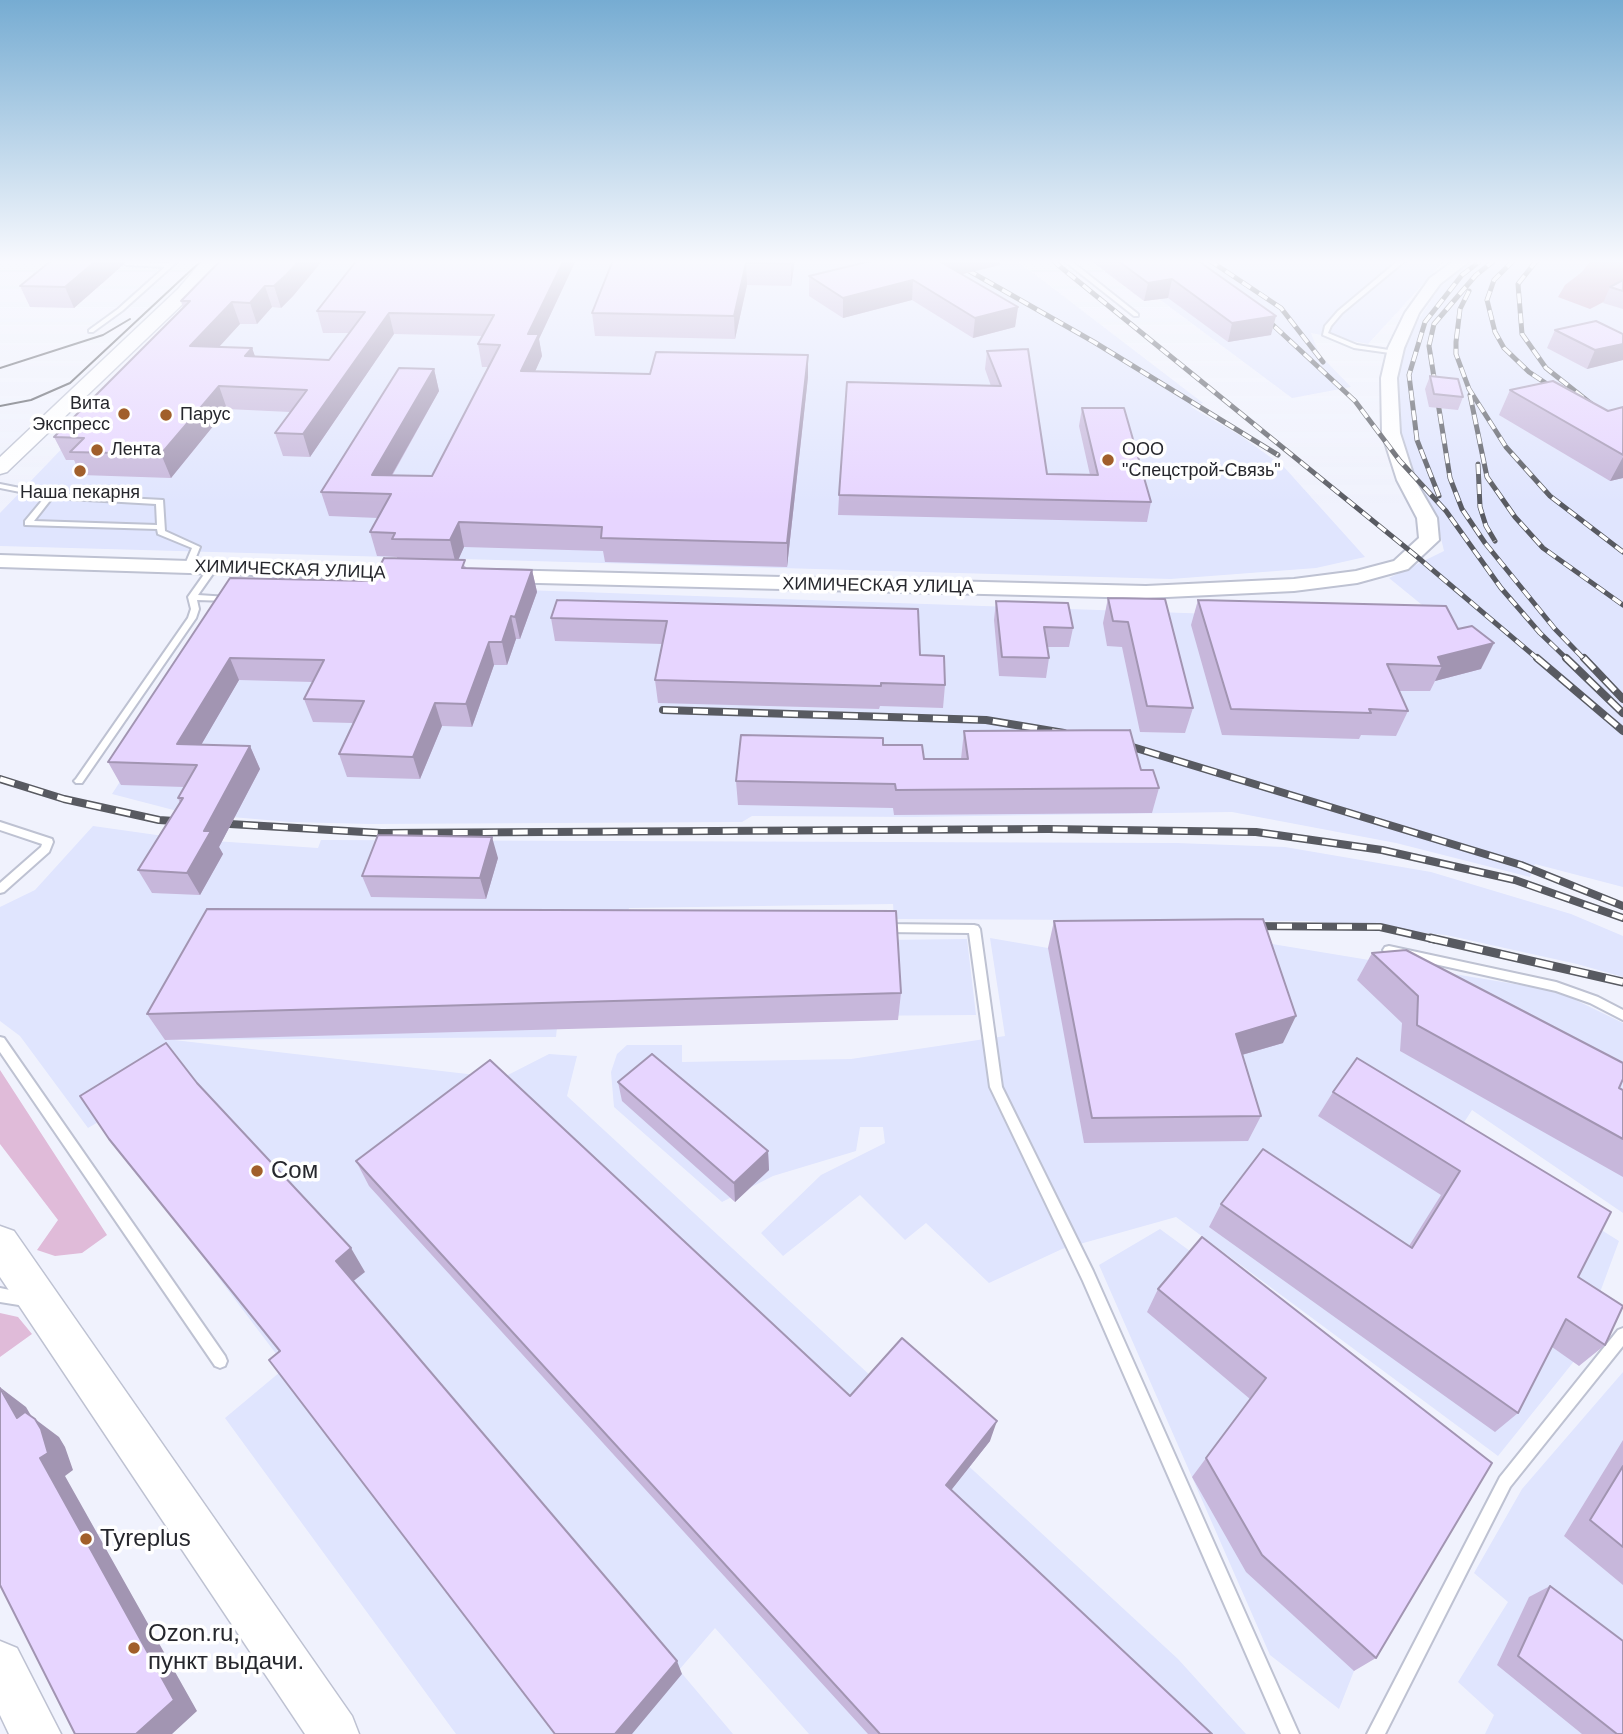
<!DOCTYPE html>
<meta charset="utf-8">
<style>
body{margin:0}
canvas{display:block;background:#f0f2fd}
</style>
<canvas width="1623" height="1734"></canvas>
<script>
const context = document.querySelector('canvas').getContext('2d');
context.lineJoin = 'round';
function fill(path, color) { context.fillStyle = color; context.fill(path, 'evenodd'); }
const toPath = rows => new Path2D(rows.map(r => 'M' + r).join(''));
function stroke(path, color, width, dash) { context.strokeStyle = color; context.lineWidth = width; context.lineCap = dash ? 'butt' : 'round'; context.setLineDash(dash || []); context.stroke(path); }
function write(font, color, halo, rows, align = 'center') {
  context.font = font + ' Helvetica,sans-serif'; context.lineWidth = 7; context.setLineDash([]); context.textBaseline = 'middle'; context.strokeStyle = halo; context.fillStyle = color; for (const [text, x, y, turn = 0] of rows) {
    context.save(); context.translate(x, y); context.rotate((+turn || 0) * Math.PI / 180); context.textAlign = isNaN(turn) ? turn : align; if (halo) context.strokeText(text, 0, 0); context.fillText(text, 0, 0); context.restore();
  }
}
fill(toPath([
 [297,260,1016,260,1203,403,1191,407,1241,436,1284,467,1365,557,1316,568,1171,579,0,546,0,513,176,330],
 [1107,260,1445,260,1368,344,1311,333,1319,354,1351,387,1292,398],
 [1470,260,1623,260,1623,887,1535,864,1530,877,1396,843,1232,812,914,817,752,816,742,822,370,824,290,822,185,813,112,794,253,576,459,583,466,588,1443,622,1389,578,1444,551,1439,530,1417,492,1393,410,1398,352,1439,288],
 [93,826,185,839,318,848,321,840,1177,843,1285,847,1431,872,1571,914,1623,936,1623,977,1577,964,1446,935,1308,921,894,919,893,904,629,908,619,943,967,939,976,1015,558,1018,556,1037,174,1040,502,1078,549,1054,577,1056,567,1096,1178,1659,1246,1734,809,1734,715,1628,679,1670,733,1734,456,1734,225,1418,286,1367,100,1121,88,1128,20,1036,0,1021,0,907,35,890],
 [990,938,1048,948,1266,943,1557,991,1623,1023,1623,1213,1472,1110,1454,1138,1619,1241,1575,1360,1498,1456,1176,1217,1062,1249,989,1283,926,1223,905,1240,860,1195,783,1256,761,1233,821,1175,885,1143,883,1127,860,1127,856,1151,773,1176,722,1202,614,1107,611,1072,617,1054,627,1045,682,1045,682,1062,851,1059,1005,1036],
 [1160,1229,1300,1332,1354,1671,1339,1709,1270,1655,1099,1265],
 [1623,1372,1623,1734,1485,1734,1494,1715,1458,1682,1508,1602,1474,1573,1522,1489]
]), '#e0e5fe');
fill(toPath([
 [0,1070,107,1235,82,1253,55,1256,37,1250,58,1220,0,1144],
 [0,1313,18,1317,32,1334,0,1357]
]), '#e0bbd9');
fill(toPath([
 [1591,260,1623,260,1623,292,1590,309,1558,297,1565,285,1582,272]
]), '#c5a0be');
const service = toPath([
 [173,260,179,260,122,311,93,332,89,332,89,330,118,309,165,267,127,265,125,264,125,262,169,263,173,260],
 [1063,260,1070,260,1138,314,1138,316,1134,316,1063,260],
 [1399,260,1406,260,1342,313,1331,326,1328,333,1357,345,1395,351,1398,353,1397,354,1354,348,1323,335,1325,326,1338,311,1399,260],
 [0,484,50,494,163,500,165,531,200,547,192,567,188,569,184,567,192,548,158,534,157,529,25,525,25,521,45,497,0,488,0,484],
 [52,498,156,504,157,525,34,521,52,498],
 [210,566,213,566,217,568,198,595,228,597,232,599,228,601,197,600,199,609,196,618,82,783,76,783,74,781,76,779,188,618,191,609,188,597,210,566],
 [0,822,52,839,53,842,49,852,4,892,0,893,0,883,41,847,42,844,0,830,0,822],
 [884,924,974,925,978,926,980,929,1002,1087,1093,1271,1299,1734,1281,1734,1083,1281,990,1087,969,933,884,932,880,931,879,928,880,925,884,924],
 [1389,946,1556,982,1598,997,1623,1010,1623,1020,1590,1003,1556,991,1385,953,1383,950,1385,947,1389,946],
 [0,1037,4,1038,225,1356,227,1361,225,1366,220,1368,215,1366,0,1052,0,1037],
 [0,1288,30,1294,32,1299,30,1304,25,1306,0,1302,0,1288],
 [1623,1328,1623,1346,1510,1487,1385,1734,1367,1734,1500,1477,1618,1330,1623,1328]
]);
const tertiary = toPath([
 [1455,260,1471,260,1440,284,1419,313,1404,348,1397,378,1400,433,1415,480,1437,518,1439,540,1408,569,1357,583,1294,591,1146,598,498,582,491,580,488,576,491,572,498,570,1146,586,1294,579,1356,571,1394,561,1419,538,1417,518,1397,480,1382,433,1381,378,1388,348,1405,313,1430,278,1455,260],
 [0,555,410,568,417,570,420,574,417,578,410,580,0,567,0,555]
]);
const secondary = toPath([
 [203,260,219,260,190,297,7,472,0,474,0,457,178,289,203,260],
 [0,1226,14,1231,352,1716,359,1734,305,1734,0,1277,0,1226],
 [0,1641,17,1648,61,1734,9,1734,0,1715,0,1641]
]);
stroke(service, '#bec2d2', 4);
stroke(tertiary, '#bec2d2', 4);
stroke(secondary, '#bec2d2', 3);
fill(service, '#fff');
fill(tertiary, '#fff');
fill(secondary, '#fff');
stroke(toPath([
 [0,368,103,335,130,319],
 [0,406,31,400,70,383,202,260]
]), '#585a61', 2);
const railFar2 = toPath([
 [950,260,1094,342,1278,455],
 [1052,260,1415,555,1539,660],
 [1209,260,1281,308,1323,362],
 [1495,260,1476,275,1434,324,1429,346,1450,478,1462,509,1485,543,1555,629,1585,660],
 [1514,260,1494,280,1487,300,1495,332,1504,348,1529,372,1562,394],
 [1537,260,1518,284,1522,334,1546,368,1623,429],
 [1469,291,1460,309,1456,342,1456,354,1469,389,1506,447,1550,496,1623,552],
 [1260,313,1355,401,1400,461,1446,511,1501,588,1540,633,1568,660],
 [1470,395,1487,477,1515,517,1543,548,1623,605],
 [1478,464,1480,507,1486,526,1495,541],
 [1439,496,1417,440,1409,375,1425,322,1462,275,1479,262]
]);
const railFar1 = toPath([
 [1537,658,1623,731],
 [1566,658,1623,713],
 [1584,658,1623,699],
 [663,710,986,720,1064,733],
 [1116,742,1521,865,1623,906],
 [0,779,64,799,159,820,189,822],
 [213,823,381,833,1048,829,1256,832,1382,850,1515,880,1623,918],
 [1247,926,1380,927,1437,940]
]);
const rail = toPath([
 [1430,938,1623,982]
]);
stroke(railFar2, '#585a61', 5);
stroke(railFar1, '#585a61', 8);
stroke(rail, '#585a61', 9);
stroke(railFar2, '#fff', 3.5, [10]);
stroke(railFar1, '#fff', 5, [15]);
stroke(rail, '#fff', 6, [18]);
fill(toPath([
 [52,260,123,260,123,265,74,308,30,307,20,286],
 [323,260,293,296,281,308,272,307,257,324,240,324,218,347,252,348,255,357,329,360,349,333,323,333,317,311,357,260,576,260,539,339,542,356,535,371,808,377,787,567,605,562,603,551,464,547,458,560,467,568,532,570,537,592,520,639,516,639,507,665,494,665,472,727,442,726,420,779,347,777,339,754,353,723,313,722,304,699,313,682,239,680,201,745,250,746,260,769,219,847,223,854,200,895,152,893,138,870,180,803,178,798,184,787,121,785,108,762,230,578,372,581,397,559,397,557,377,556,370,532,378,518,329,516,321,492,434,369,439,391,392,476,432,476,489,367,482,367,478,344,482,336,394,334,310,457,283,456,275,433,290,412,227,409,171,478,81,475,74,460,66,460,54,437,183,308,181,301],
 [613,260,795,260,791,286,747,285,735,339,595,336,592,313],
 [872,260,1000,260,1000,265,962,274,1018,307,1015,327,973,338,912,300,843,318,809,296,809,276],
 [1090,260,1197,260,1271,335,1228,342,1168,298,1144,301],
 [1623,280,1623,309,1603,303,1610,287],
 [1555,330,1623,334,1623,360,1587,369,1547,348],
 [987,351,1047,474,1090,475,1079,426,1082,408,1151,502,1147,522,838,515,839,495,991,386,985,369],
 [1430,376,1463,397,1458,410,1429,407,1425,389],
 [1510,390,1608,411,1623,407,1623,478,1610,481,1499,415],
 [1108,598,1165,599,1193,708,1185,733,1140,732,1122,647,1107,646,1103,623],
 [557,600,920,655,945,685,943,708,880,706,879,709,658,703,655,680,663,644,555,641,551,618],
 [1198,600,1481,669,1435,681,1430,691,1399,691,1408,711,1396,736,1361,735,1359,739,1222,735,1191,625],
 [996,601,1073,628,1069,647,1047,647,1049,658,1046,678,999,676,994,620],
 [964,731,1141,770,1159,788,1152,813,894,815,893,808,738,805,736,781,883,745,924,759,961,759],
 [498,858,486,899,371,897,362,876],
 [1054,921,1283,1043,1242,1055,1261,1116,1248,1141,1084,1143,1048,948],
 [1372,953,1623,1090,1623,1177,1400,1051,1402,1023,1357,980],
 [901,993,898,1020,165,1040,147,1014],
 [1357,1058,1578,1277,1605,1345,1579,1366,1552,1347,1518,1413,1495,1432,1209,1227,1221,1204,1409,1246,1441,1195,1318,1116,1333,1092],
 [618,1082,768,1151,769,1170,735,1202,622,1101],
 [356,1161,850,1396,990,1441,951,1490,1212,1734,868,1734,369,1186],
 [1158,1289,1492,1463,1376,1658,1354,1671,1246,1572,1192,1477,1250,1399,1147,1312],
 [1623,1440,1623,1585,1564,1536],
 [1550,1586,1623,1734,1582,1734,1497,1665,1529,1597]
]), '#c7b7db');
fill(toPath([
 [97,260,123,260,123,265,74,308,65,287],
 [300,260,323,260,293,296,281,308,274,286],
 [564,260,576,260,539,339,542,356,525,394,521,371,528,334],
 [791,260,795,260,791,286],
 [943,260,1000,260,1000,265,938,280,939,261],
 [746,263,747,285,735,339,734,316],
 [1172,279,1168,298,1144,301,1148,283],
 [913,280,912,300,843,318,843,298],
 [265,286,272,307,257,324,250,303],
 [232,302,240,324,199,369,190,346],
 [1018,307,1015,327,973,338,975,318],
 [389,313,394,334,310,457,303,434],
 [1276,316,1271,335,1228,342,1232,323],
 [1623,344,1623,360,1587,369,1595,350],
 [252,348,260,370,245,356],
 [808,355,808,377,787,567,787,543],
 [434,369,439,391,381,494,372,475],
 [219,386,227,409,171,478,161,454],
 [1623,457,1623,478,1610,481],
 [459,522,464,547,456,565,450,540],
 [532,570,537,592,520,639,515,617],
 [511,616,516,639,507,665,502,642],
 [489,642,494,665,472,727,466,704],
 [1494,643,1481,669,1435,681,1442,666,1438,657],
 [230,658,239,680,190,764,177,744],
 [435,703,442,726,420,779,413,757],
 [250,746,260,769,219,847,223,854,200,895,187,873,204,831],
 [492,837,498,858,486,899,480,878],
 [1296,1016,1283,1043,1224,1060,1236,1034],
 [768,1151,769,1170,735,1202,734,1183],
 [351,1248,365,1272,351,1283,336,1261],
 [1,1388,26,1407,43,1436,17,1418],
 [35,1419,59,1437,65,1447,73,1470,65,1476,197,1711,172,1734,136,1734,40,1458],
 [997,1421,990,1441,941,1503,946,1485],
 [677,1661,682,1674,632,1734,615,1734]
]), '#a295b2');
const building = toPath([
 [52,260,97,260,65,287,20,286,52,260],
 [221,260,300,260,286,275,274,286,265,286,250,303,232,302,190,346,252,348,245,356,329,360,365,312,317,311,357,260,564,260,528,334,539,334,521,371,650,374,656,352,808,355,787,543,601,538,602,527,459,522,450,540,392,539,395,533,370,532,391,494,321,492,399,368,434,369,372,475,432,476,500,345,478,344,494,315,389,313,303,434,275,433,307,390,219,386,161,454,70,452,84,438,54,437,190,301,181,301,221,260],
 [613,260,791,260,791,264,746,263,734,316,592,313,613,260],
 [875,260,943,260,939,261,1018,307,975,318,913,280,843,298,809,276,875,260],
 [1117,260,1197,260,1276,316,1232,323,1172,279,1148,283,1117,260],
 [1623,280,1623,291,1610,287,1623,280],
 [1596,321,1623,334,1623,344,1595,350,1555,330,1596,321],
 [1028,349,1047,474,1098,475,1082,408,1124,408,1151,502,839,495,847,382,1001,386,987,351,1028,349],
 [1430,376,1458,379,1463,397,1434,394,1430,376],
 [1553,381,1608,411,1623,407,1623,455,1510,390,1553,381],
 [384,558,465,560,462,568,532,570,515,617,511,616,502,642,489,642,466,704,435,703,413,757,339,754,364,701,304,699,324,660,230,658,177,744,250,746,204,831,211,831,187,873,138,870,183,798,178,798,197,765,108,762,230,578,372,581,384,558],
 [1108,598,1165,599,1193,708,1147,706,1128,622,1113,621,1108,598],
 [557,600,918,609,920,655,944,656,945,685,881,683,881,686,655,680,667,621,551,618,557,600],
 [1198,600,1446,606,1458,629,1472,626,1494,643,1438,657,1442,666,1387,664,1408,711,1369,709,1371,713,1231,709,1198,600],
 [996,601,1068,603,1073,628,1044,627,1049,658,1002,657,996,601],
 [1130,730,1141,770,1153,770,1159,788,896,790,895,784,736,781,741,735,883,738,883,745,922,745,924,759,968,759,964,731,1130,730],
 [378,835,492,837,480,878,362,876,378,835],
 [207,909,896,911,901,993,147,1014,207,909],
 [1263,919,1296,1016,1236,1034,1261,1116,1092,1118,1054,921,1263,919],
 [1406,950,1623,1063,1623,1079,1619,1088,1623,1090,1623,1139,1417,1025,1418,996,1372,953,1406,950],
 [166,1043,197,1083,351,1248,336,1261,677,1661,615,1734,555,1734,269,1360,280,1351,109,1139,80,1096,166,1043],
 [652,1054,768,1151,734,1183,618,1082,652,1054],
 [1357,1058,1611,1212,1578,1277,1623,1306,1605,1345,1566,1319,1518,1413,1221,1204,1263,1149,1412,1248,1460,1171,1333,1092,1357,1058],
 [490,1060,850,1396,902,1338,997,1421,946,1485,1212,1734,880,1734,356,1161,490,1060],
 [1202,1237,1492,1463,1376,1658,1262,1555,1206,1458,1266,1378,1158,1289,1202,1237],
 [0,1388,17,1418,25,1412,35,1419,41,1429,48,1453,40,1458,174,1700,136,1734,75,1734,0,1585,0,1388],
 [1623,1466,1623,1547,1590,1520,1623,1466],
 [1550,1586,1623,1641,1623,1734,1617,1734,1518,1656,1550,1586]
]);
fill(building, '#e7d5ff');
stroke(building, '#a295b2', 2);
const sky = context.createLinearGradient(0, 0, 0, 503);
sky.addColorStop(0, '#76acd2');
sky.addColorStop(0.52, '#f8f9fe');
sky.addColorStop(1, '#f8f9fe00');
context.fillStyle = sky;
context.fillRect(0, 0, 1623, 503);
for (const [x, y, r, color] of [
 [124,414,7,"#a15f2b"],
 [166,415,7,"#a15f2b"],
 [97,450,7,"#a15f2b"],
 [1108,460,7,"#a15f2b"],
 [80,471,7,"#a15f2b"],
 [257,1171,7,"#a15f2b"],
 [86,1539,7,"#a15f2b"],
 [134,1648,7,"#a15f2b"]
]) { const dot = new Path2D(); dot.arc(x, y, r, 0, 2 * Math.PI); context.fillStyle = color; context.fill(dot); stroke(dot, '#fff', 2.5); }
write('18px', '#26272d', '#fff', [
 ["Вита",110,404,"right"],
 ["Экспресс",110,425,"right"],
 ["Парус",180,415],
 ["Лента",111,450],
 ["ООО",1122,450],
 ["\"Спецстрой-Связь\"",1122,471],
 ["Наша пекарня",80,493,"center"]
], 'left');
write('18px', '#26272d', '#fff', [
 ["ХИМИЧЕСКАЯ УЛИЦА",290,570,2],
 ["ХИМИЧЕСКАЯ УЛИЦА",878,586,1]
]);
write('24px', '#26272d', '#fff', [
 ["Сом",271,1171],
 ["Tyreplus",100,1539],
 ["Ozon.ru,",148,1634],
 ["пункт выдачи.",148,1662]
], 'left');
</script>
